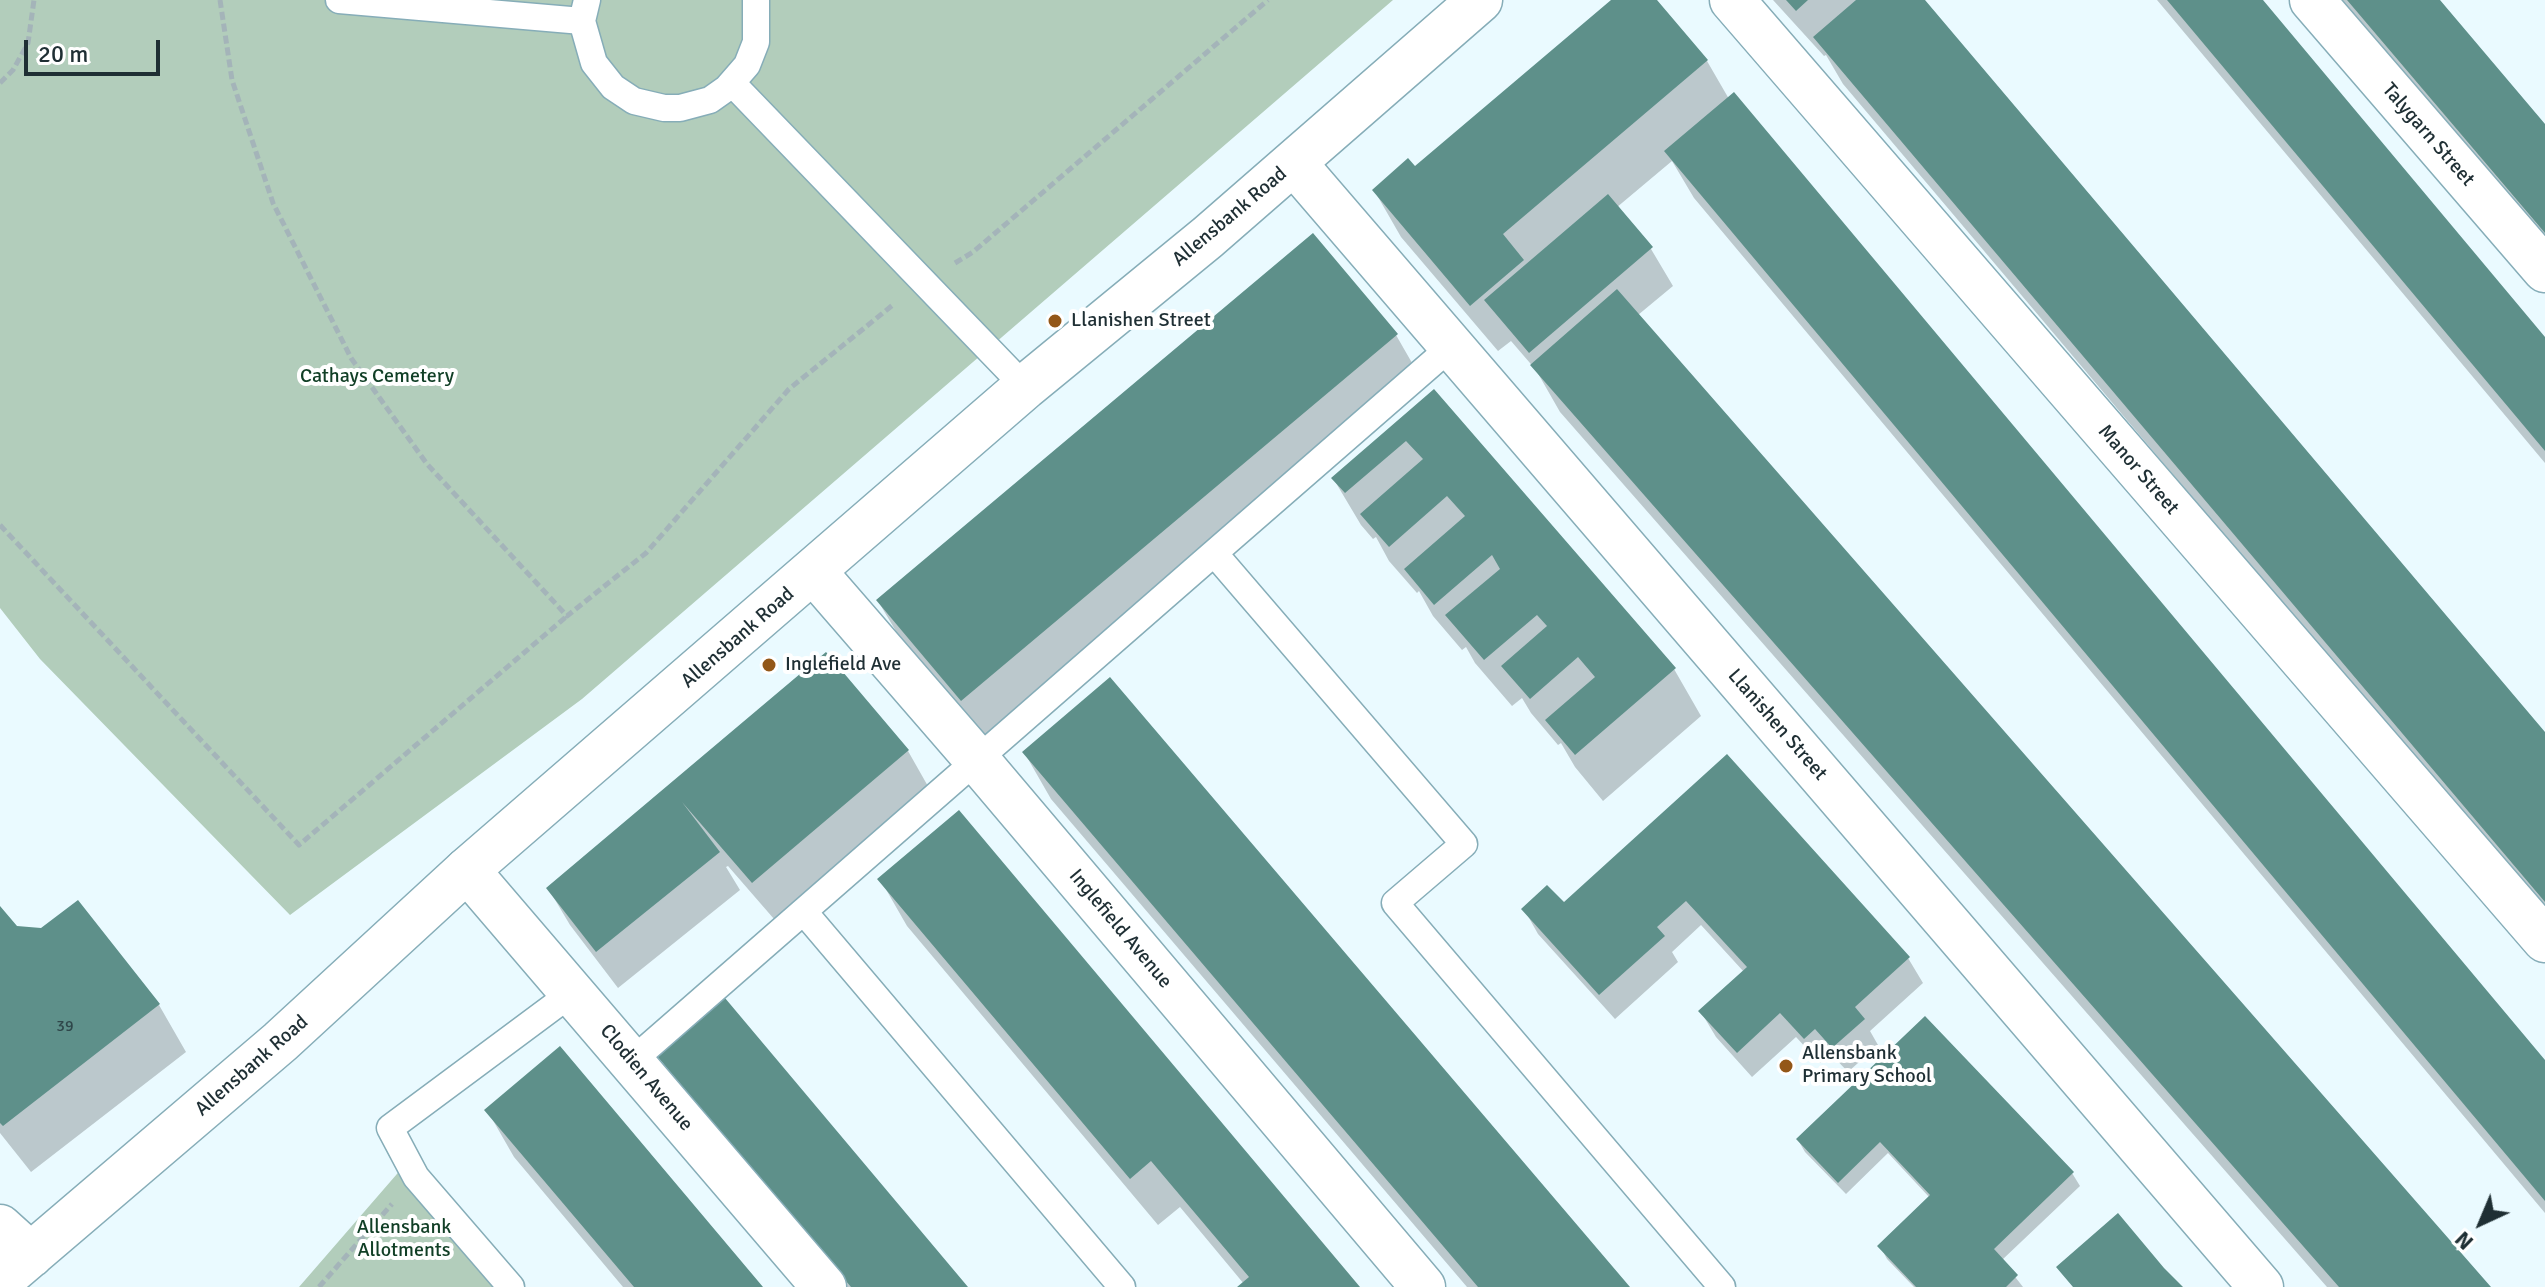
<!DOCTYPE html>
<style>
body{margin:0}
#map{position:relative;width:2545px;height:1287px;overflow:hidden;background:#eafaff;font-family:Signika,sans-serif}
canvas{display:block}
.north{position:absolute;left:2441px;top:1183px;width:80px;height:80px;-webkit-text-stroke:6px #fff;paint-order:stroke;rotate:224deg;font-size:22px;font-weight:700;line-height:32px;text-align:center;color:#1f2f34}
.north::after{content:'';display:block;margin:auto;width:28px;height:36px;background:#1f2f34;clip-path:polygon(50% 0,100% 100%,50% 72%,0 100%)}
.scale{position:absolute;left:24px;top:40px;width:136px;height:36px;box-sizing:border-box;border:4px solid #1f2f34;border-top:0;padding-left:10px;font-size:24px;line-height:28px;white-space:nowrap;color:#1f2f34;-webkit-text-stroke:6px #fff;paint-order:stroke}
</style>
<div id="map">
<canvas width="2545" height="1287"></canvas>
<div class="north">N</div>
<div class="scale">20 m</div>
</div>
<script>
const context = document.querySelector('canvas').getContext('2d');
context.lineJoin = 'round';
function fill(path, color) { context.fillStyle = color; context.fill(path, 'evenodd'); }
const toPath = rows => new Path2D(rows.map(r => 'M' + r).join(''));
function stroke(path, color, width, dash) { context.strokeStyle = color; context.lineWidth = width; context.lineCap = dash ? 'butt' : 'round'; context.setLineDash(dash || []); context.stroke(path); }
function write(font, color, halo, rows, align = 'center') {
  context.font = font + ' Signika,sans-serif'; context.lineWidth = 8; context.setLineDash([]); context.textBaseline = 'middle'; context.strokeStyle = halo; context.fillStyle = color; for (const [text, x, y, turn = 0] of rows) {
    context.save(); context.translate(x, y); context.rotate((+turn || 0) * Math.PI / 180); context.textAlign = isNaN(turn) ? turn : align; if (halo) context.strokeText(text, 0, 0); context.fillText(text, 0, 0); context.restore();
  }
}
fill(toPath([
 [0,0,1393,0,582,699,290,915,40,659,0,608],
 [403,1167,510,1287,299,1287]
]), '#b2cdbb');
fill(toPath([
 [1614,0,1655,0,1707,61,1729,99,2545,1063,2545,1213,1694,198,1672,161,1616,208,1651,249,1673,286,1638,315,2489,1287,2327,1287,1560,412,1536,370,1511,341,1498,351,1401,237,1374,190,1414,169],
 [1773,0,1923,0,2545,735,2545,915,1843,84,1826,55,1824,56],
 [2157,0,2260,0,2545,340,2545,463],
 [2336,0,2437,0,2545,127,2545,245],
 [1396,335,1423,382,989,747,906,648,878,601],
 [1434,391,1674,669,1701,716,1603,801,1575,767,1561,743,1558,745,1531,713,1522,698,1512,706,1475,663,1466,647,1462,650,1433,616,1419,591,1417,593,1389,561,1376,537,1373,539,1361,525,1333,478],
 [826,655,908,751,929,788,774,919,728,866,726,867,740,890,618,988,570,925,548,888],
 [1024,752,1627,1287,1467,1287,1051,799],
 [1726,757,1908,958,1923,983,1870,1031,1878,1045,1848,1072,1830,1053,1820,1063,1796,1037,1752,1077,1716,1037,1701,1012,1744,972,1701,925,1672,952,1678,962,1615,1019,1538,934,1524,909,1564,905],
 [880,879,1357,1287,1240,1287,1244,1284,1180,1207,1158,1225,907,926],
 [78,902,159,1005,186,1052,31,1172,0,1133,0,909,15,928,42,930],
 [1925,1018,2072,1173,2080,1186,2002,1260,2023,1287,1914,1287,1887,1259,1880,1246,1930,1198,1888,1153,1846,1194,1805,1152,1798,1140],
 [659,1055,965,1287,841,1287,686,1102],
 [487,1110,760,1287,623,1287,514,1157]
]), '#0003');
fill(toPath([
 [1611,0,1657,0,1708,60,1503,234,1524,260,1470,306,1372,190,1408,158,1415,166],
 [1786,0,1808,0,1796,11],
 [1856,0,1925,0,2545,732,2545,902,1813,37],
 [2167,0,2263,0,2545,337,2545,451],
 [2347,0,2440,0,2545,124,2545,233],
 [1734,92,2545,1060,2545,1201,1664,151],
 [1608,194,1653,247,1529,353,1484,300],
 [1313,233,1398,334,961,701,876,600],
 [1617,289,2491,1287,2339,1287,1530,365],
 [1434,389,1676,668,1575,755,1545,720,1595,677,1578,657,1530,699,1501,666,1547,626,1537,615,1484,660,1445,615,1500,569,1492,555,1434,605,1404,569,1465,516,1447,496,1389,547,1360,514,1423,459,1406,441,1345,493,1331,478],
 [826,652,909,750,752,883,682,802,720,852,596,952,546,888],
 [1110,677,1630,1287,1478,1287,1022,752],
 [1727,754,1910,957,1855,1007,1865,1019,1832,1048,1815,1029,1804,1039,1780,1013,1737,1053,1698,1011,1747,967,1686,901,1657,927,1665,936,1599,995,1521,909,1547,885,1564,902],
 [959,810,1360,1287,1237,1287,1249,1277,1151,1161,1130,1179,877,879],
 [78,900,160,1004,3,1126,0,1123,0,906,17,926,41,928],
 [725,998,968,1287,851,1287,656,1055],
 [1925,1016,2074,1172,1994,1249,2018,1275,2006,1287,1916,1287,1877,1246,1930,1195,1880,1142,1838,1183,1796,1139],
 [560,1046,763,1287,634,1287,484,1110],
 [2118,1213,2164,1268,2183,1287,2073,1287,2056,1267]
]), '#5e908a');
const service = toPath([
 [339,0,582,21],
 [587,0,582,21,594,63,613,87,634,101,664,108,680,108,710,100,727,88,747,65,756,42,756,0],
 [732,83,1025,387],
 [1453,345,1214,553,1464,844,1395,903,1722,1287],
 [804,912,1122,1287],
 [632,1061,1214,553],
 [511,1287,416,1177,390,1128,573,992]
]);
const minor = toPath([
 [1732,0,2545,940],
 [2312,0,2545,270],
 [1294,163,2261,1287],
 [814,572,977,760,1423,1287],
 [467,870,824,1287]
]);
const tertiary = toPath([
 [0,1227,31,1255],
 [0,1281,280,1042,467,870,1025,387,1208,237,1480,0]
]);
stroke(service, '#86adb8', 29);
stroke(minor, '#86adb8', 47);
stroke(tertiary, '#86adb8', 47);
stroke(toPath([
 [220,0,232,80,273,203,351,358,427,464,567,616,646,553,789,389,894,304],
 [0,83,13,70,28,43,34,0],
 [955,263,973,252,1268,0],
 [0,525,299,845,567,616],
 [319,1287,392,1204]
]), '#a4b4b9', 5, [8, 4]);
stroke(service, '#fff', 26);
stroke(minor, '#fff', 44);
stroke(tertiary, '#fff', 44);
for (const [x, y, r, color] of [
 [1055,321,8,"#935718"],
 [769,665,8,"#935718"],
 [1786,1066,8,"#935718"]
]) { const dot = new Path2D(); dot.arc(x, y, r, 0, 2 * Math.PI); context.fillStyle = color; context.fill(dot); stroke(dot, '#fff', 3); }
write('16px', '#2f474a', null, [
 ["39",65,1027]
]);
write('20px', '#1f2f34', '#fff', [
 ["Talygarn Street",2428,135,49],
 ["Allensbank Road",1230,217,-40],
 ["Manor Street",2138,470,49],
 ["Allensbank Road",738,638,-41],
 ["Llanishen Street",1777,725,49],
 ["Inglefield Avenue",1120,929,50],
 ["Allensbank Road",252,1066,-41],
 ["Clodien Avenue",646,1078,50]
]);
write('20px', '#1f2f34', '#fff', [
 ["Llanishen Street",1071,321],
 ["Inglefield Ave",785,665],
 ["Allensbank",1802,1054],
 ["Primary School",1802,1077]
], 'left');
write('20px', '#113f26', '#fff', [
 ["Cathays Cemetery",377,377],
 ["Allensbank",404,1228],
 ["Allotments",404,1251]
]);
</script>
